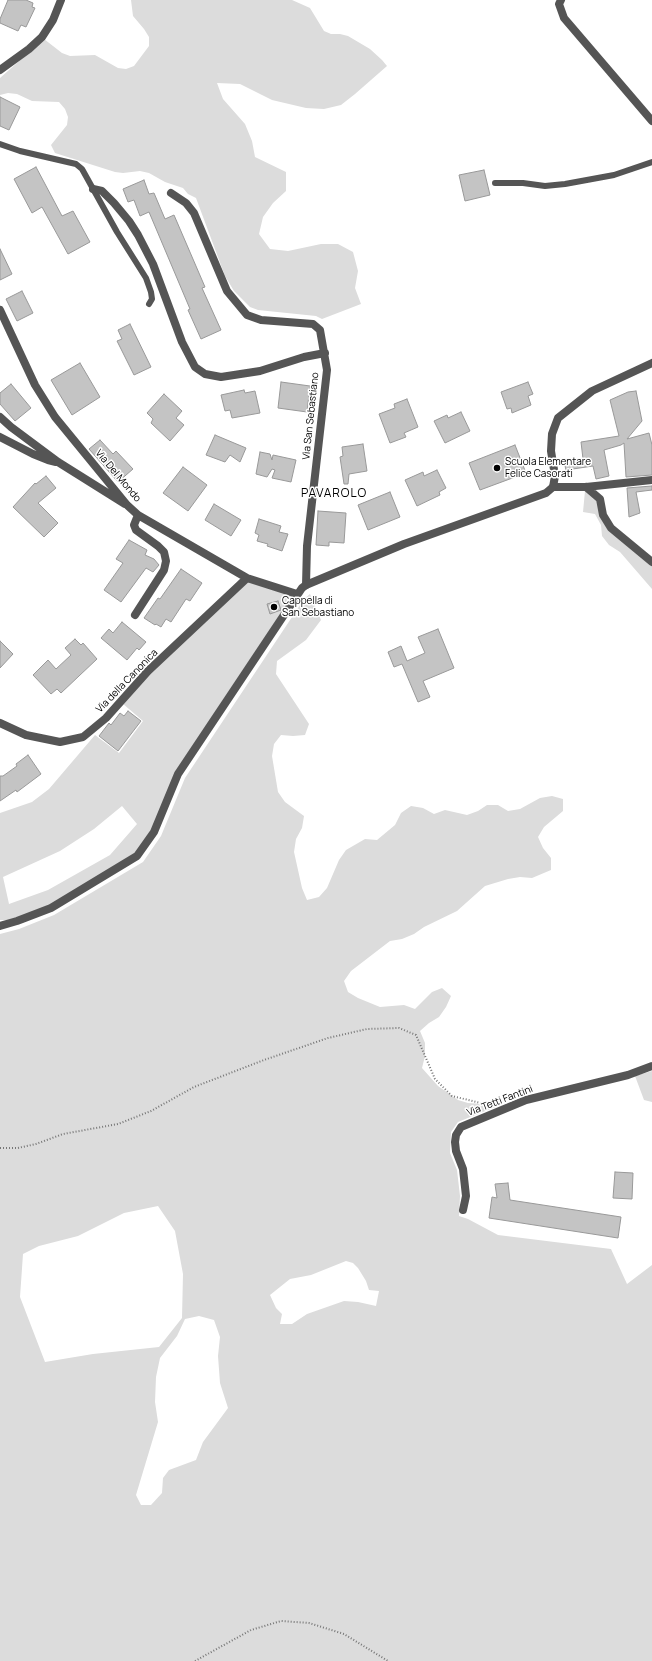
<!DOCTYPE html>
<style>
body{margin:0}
canvas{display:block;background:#fff}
</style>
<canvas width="652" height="1661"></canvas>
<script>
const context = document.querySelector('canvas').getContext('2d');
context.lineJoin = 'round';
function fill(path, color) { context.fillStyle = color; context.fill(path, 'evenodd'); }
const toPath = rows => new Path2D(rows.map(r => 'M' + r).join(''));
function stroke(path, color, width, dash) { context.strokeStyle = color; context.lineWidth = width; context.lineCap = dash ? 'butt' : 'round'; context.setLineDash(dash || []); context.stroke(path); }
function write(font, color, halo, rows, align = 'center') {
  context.font = font + ' Manrope,sans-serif'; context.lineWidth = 3; context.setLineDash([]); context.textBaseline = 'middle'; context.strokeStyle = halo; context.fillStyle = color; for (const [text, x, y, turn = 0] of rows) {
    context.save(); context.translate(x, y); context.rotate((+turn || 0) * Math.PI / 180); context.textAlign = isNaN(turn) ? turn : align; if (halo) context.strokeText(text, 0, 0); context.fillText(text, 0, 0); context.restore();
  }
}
fill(toPath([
 [131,0,292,0,310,8,324,31,331,34,340,34,348,36,370,49,382,60,387,66,355,94,341,105,324,109,306,108,272,100,240,84,217,83,223,99,245,124,252,141,255,157,286,172,286,191,273,203,263,217,259,234,270,249,288,251,321,244,338,244,353,252,358,271,355,288,361,304,322,319,316,316,258,310,250,307,234,291,225,276,196,198,188,194,183,188,165,182,149,173,140,171,123,173,115,172,55,153,51,145,67,125,68,117,65,109,59,102,32,101,17,94,8,93,0,95,0,78,44,39,62,53,70,56,95,55,118,68,126,69,134,66,149,46,149,37,144,29,133,16],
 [585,491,598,501,602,516,652,565,652,589,620,552,609,545,602,536,601,525,595,514,583,512],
 [246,581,293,596,224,698,195,744,152,832,136,854,49,906,16,920,0,920,0,813,32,802,49,789,95,735,119,753,143,721,122,703,150,674],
 [122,806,137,824,110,855,48,890,9,904,3,877,60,851,94,829],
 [310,594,321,620,306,640,277,661,276,674,309,724,305,735,293,736,281,735,274,744,272,756,278,792,285,802,304,816,302,828,296,839,294,852,302,888,307,900,319,897,327,888,339,860,346,850,365,839,377,840,395,825,401,813,411,806,423,808,434,814,445,810,467,815,478,811,487,805,498,805,508,811,520,809,540,798,552,796,563,799,563,811,544,827,538,837,543,848,551,858,551,870,532,878,520,877,508,879,485,886,457,911,424,927,414,934,402,939,390,941,351,971,344,981,348,992,358,998,380,1007,404,1005,415,1009,432,992,442,988,451,996,446,1007,439,1017,429,1023,420,1031,425,1043,425,1056,422,1068,438,1086,458,1100,468,1103,500,1105,458,1122,451,1132,450,1153,457,1170,460,1196,459,1216,468,1219,498,1235,611,1249,627,1284,652,1265,652,1661,0,1661,0,934,19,929,54,915,143,862,161,836,185,778,304,599],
 [158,1206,175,1231,183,1274,182,1318,159,1347,93,1354,45,1362,20,1297,23,1254,39,1246,78,1236,124,1213],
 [346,1261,353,1263,358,1268,366,1281,369,1290,379,1291,376,1306,358,1302,344,1301,307,1314,292,1324,280,1324,282,1314,276,1308,270,1295,290,1279,311,1275],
 [199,1316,214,1320,220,1337,218,1356,220,1383,228,1408,203,1442,196,1460,169,1470,163,1478,162,1493,151,1505,141,1505,136,1495,158,1422,155,1402,156,1377,160,1358,177,1336,185,1319],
 [652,1071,652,1102,644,1100,635,1076]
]), '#dcdcdc');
const building = toPath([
 [8,0,26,0,33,3,32,7,35,8,26,27,21,25,18,31,0,23,0,19,8,0],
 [0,97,20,107,9,130,0,126,0,97],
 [36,167,62,216,73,211,90,242,68,254,42,207,32,213,14,179,36,167],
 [484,170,490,195,465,201,459,175,484,170],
 [144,180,149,194,154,193,165,219,174,215,205,287,202,288,221,330,201,339,188,310,190,309,149,212,140,216,134,200,128,202,123,189,144,180],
 [0,249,12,274,0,280,0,249],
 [22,291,33,313,17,321,6,299,22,291],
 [130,324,151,367,134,375,117,341,122,339,118,330,130,324],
 [80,363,100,397,72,415,51,380,80,363],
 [281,382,310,386,307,412,278,408,281,382],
 [528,382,533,394,528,396,531,405,512,413,511,408,507,409,501,392,528,382],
 [11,384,31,408,15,421,0,404,0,393,11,384],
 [244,390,245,393,255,391,260,413,232,418,230,410,225,411,221,395,244,390],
 [636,391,642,421,627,439,649,433,652,445,652,475,626,477,624,443,621,445,604,450,609,476,596,479,593,466,566,470,565,466,583,459,581,442,619,436,610,400,628,392,636,391],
 [164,394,182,411,176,418,184,425,170,441,151,423,153,419,147,413,164,394],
 [407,399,418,427,404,433,406,437,390,443,379,414,395,408,394,404,407,399],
 [461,412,470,431,445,443,434,421,447,415,448,418,461,412],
 [215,435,246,448,240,462,230,455,225,462,206,455,215,435],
 [100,440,113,454,116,451,133,469,118,482,89,449,100,440],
 [363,444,367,471,349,474,348,484,344,484,340,457,343,456,342,447,363,444],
 [515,445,526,473,480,490,469,463,515,445],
 [260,452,270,454,272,460,273,455,296,460,291,482,272,478,275,470,272,469,267,477,256,474,260,452],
 [183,467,207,485,188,511,163,493,183,467],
 [437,470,446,488,439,492,440,495,417,506,405,480,423,472,424,476,437,470],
 [46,476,56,488,38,503,58,523,44,537,13,507,35,483,36,484,46,476],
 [652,486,652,490,636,492,640,513,629,517,627,488,652,486],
 [390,492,400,517,368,530,358,505,390,492],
 [214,504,241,520,231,536,205,520,214,504],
 [318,511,346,513,344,543,329,542,329,546,316,545,318,511],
 [259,519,281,526,279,532,288,534,282,551,267,546,268,544,257,541,259,535,255,533,259,519],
 [129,540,147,550,145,555,154,559,159,565,153,572,146,568,121,602,104,590,123,563,116,559,129,540],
 [181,569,202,583,190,601,186,599,171,622,166,619,161,627,156,624,155,625,144,618,158,598,160,599,181,569],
 [278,601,281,610,270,614,267,604,278,601],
 [122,622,146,642,139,650,137,648,127,660,101,638,109,629,113,633,122,622],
 [438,629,454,668,423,681,430,697,418,702,402,664,394,667,388,652,401,646,407,661,425,653,418,637,438,629],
 [75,639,81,645,83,643,97,659,61,693,57,689,51,694,33,675,48,660,56,669,71,655,65,648,75,639],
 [0,641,13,654,0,668,0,641],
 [128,711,141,721,118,751,99,736,109,723,111,725,120,713,124,716,128,711],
 [28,755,41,774,17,792,16,790,0,801,0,776,3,776,17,766,16,764,28,755],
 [615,1172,633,1173,632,1199,613,1198,615,1172],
 [508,1183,510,1200,621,1217,618,1238,489,1218,492,1197,497,1198,495,1184,508,1183]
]);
fill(building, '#c4c4c4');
stroke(building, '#999', 1);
stroke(toPath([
 [0,1148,18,1148,36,1144,63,1134,118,1124,151,1111,194,1087,264,1060,328,1038,367,1029,399,1028,416,1035,435,1079,452,1096,489,1105],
 [195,1661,251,1630,281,1621,309,1623,344,1634,388,1661]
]), '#777', 2, [1, 2]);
stroke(toPath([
 [0,144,20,151,76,164,82,169,117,232,146,278,151,292,152,299,149,304],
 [495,183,523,183,545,186,565,184,614,175,652,162]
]), '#555', 6);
stroke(toPath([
 [561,0,559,4,564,18,652,121],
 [0,70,29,49,42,37,53,20,61,0],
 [93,189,102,191,114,203,129,221,138,235,153,264,182,342,195,367,205,374,221,377,260,371,304,357,325,353],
 [171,193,186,203,194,213,227,291,247,315,261,320,313,324,320,330,327,370,307,546,306,585],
 [0,310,35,385,55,417,127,505,138,515,247,578,297,594],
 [0,417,11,427,58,462,125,504],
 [0,437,33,454,48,460,56,462],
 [553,487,586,487,652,480],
 [586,487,600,499,603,515,611,528,652,562],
 [135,615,164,570,166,561,164,552,158,546,136,530,134,525,138,515],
 [0,723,26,735,60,742,83,737,106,718,148,671,247,578],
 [463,1210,466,1196,463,1169,456,1151,455,1142,456,1135,461,1127,526,1100,628,1075,652,1066]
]), '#555', 8);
stroke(toPath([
 [0,926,17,921,51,908,137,856,154,832,178,774,302,588,306,585,404,544,546,493,553,487,555,476,551,451,552,434,558,418,592,391,652,363]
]), '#555', 8);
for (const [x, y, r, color] of [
 [497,468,4,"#000"],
 [274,607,4,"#000"]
]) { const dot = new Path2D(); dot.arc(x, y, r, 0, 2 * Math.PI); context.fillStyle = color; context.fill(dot); stroke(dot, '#fff', 1.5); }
write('10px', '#000', '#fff', [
 ["Via San Sebastiano",311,416,-84],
 ["Via Del Mondo",118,476,50],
 ["Via della Canonica",127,681,-46],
 ["Via Tetti Fantini",500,1101,-21]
]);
write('10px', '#000', '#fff', [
 ["Scuola Elementare",505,462],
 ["Felice Casorati",505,474],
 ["Cappella di",282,601],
 ["San Sebastiano",282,613]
], 'left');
context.letterSpacing = '1px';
write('12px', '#000', '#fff', [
 ["PAVAROLO",334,494]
]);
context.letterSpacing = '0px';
</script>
